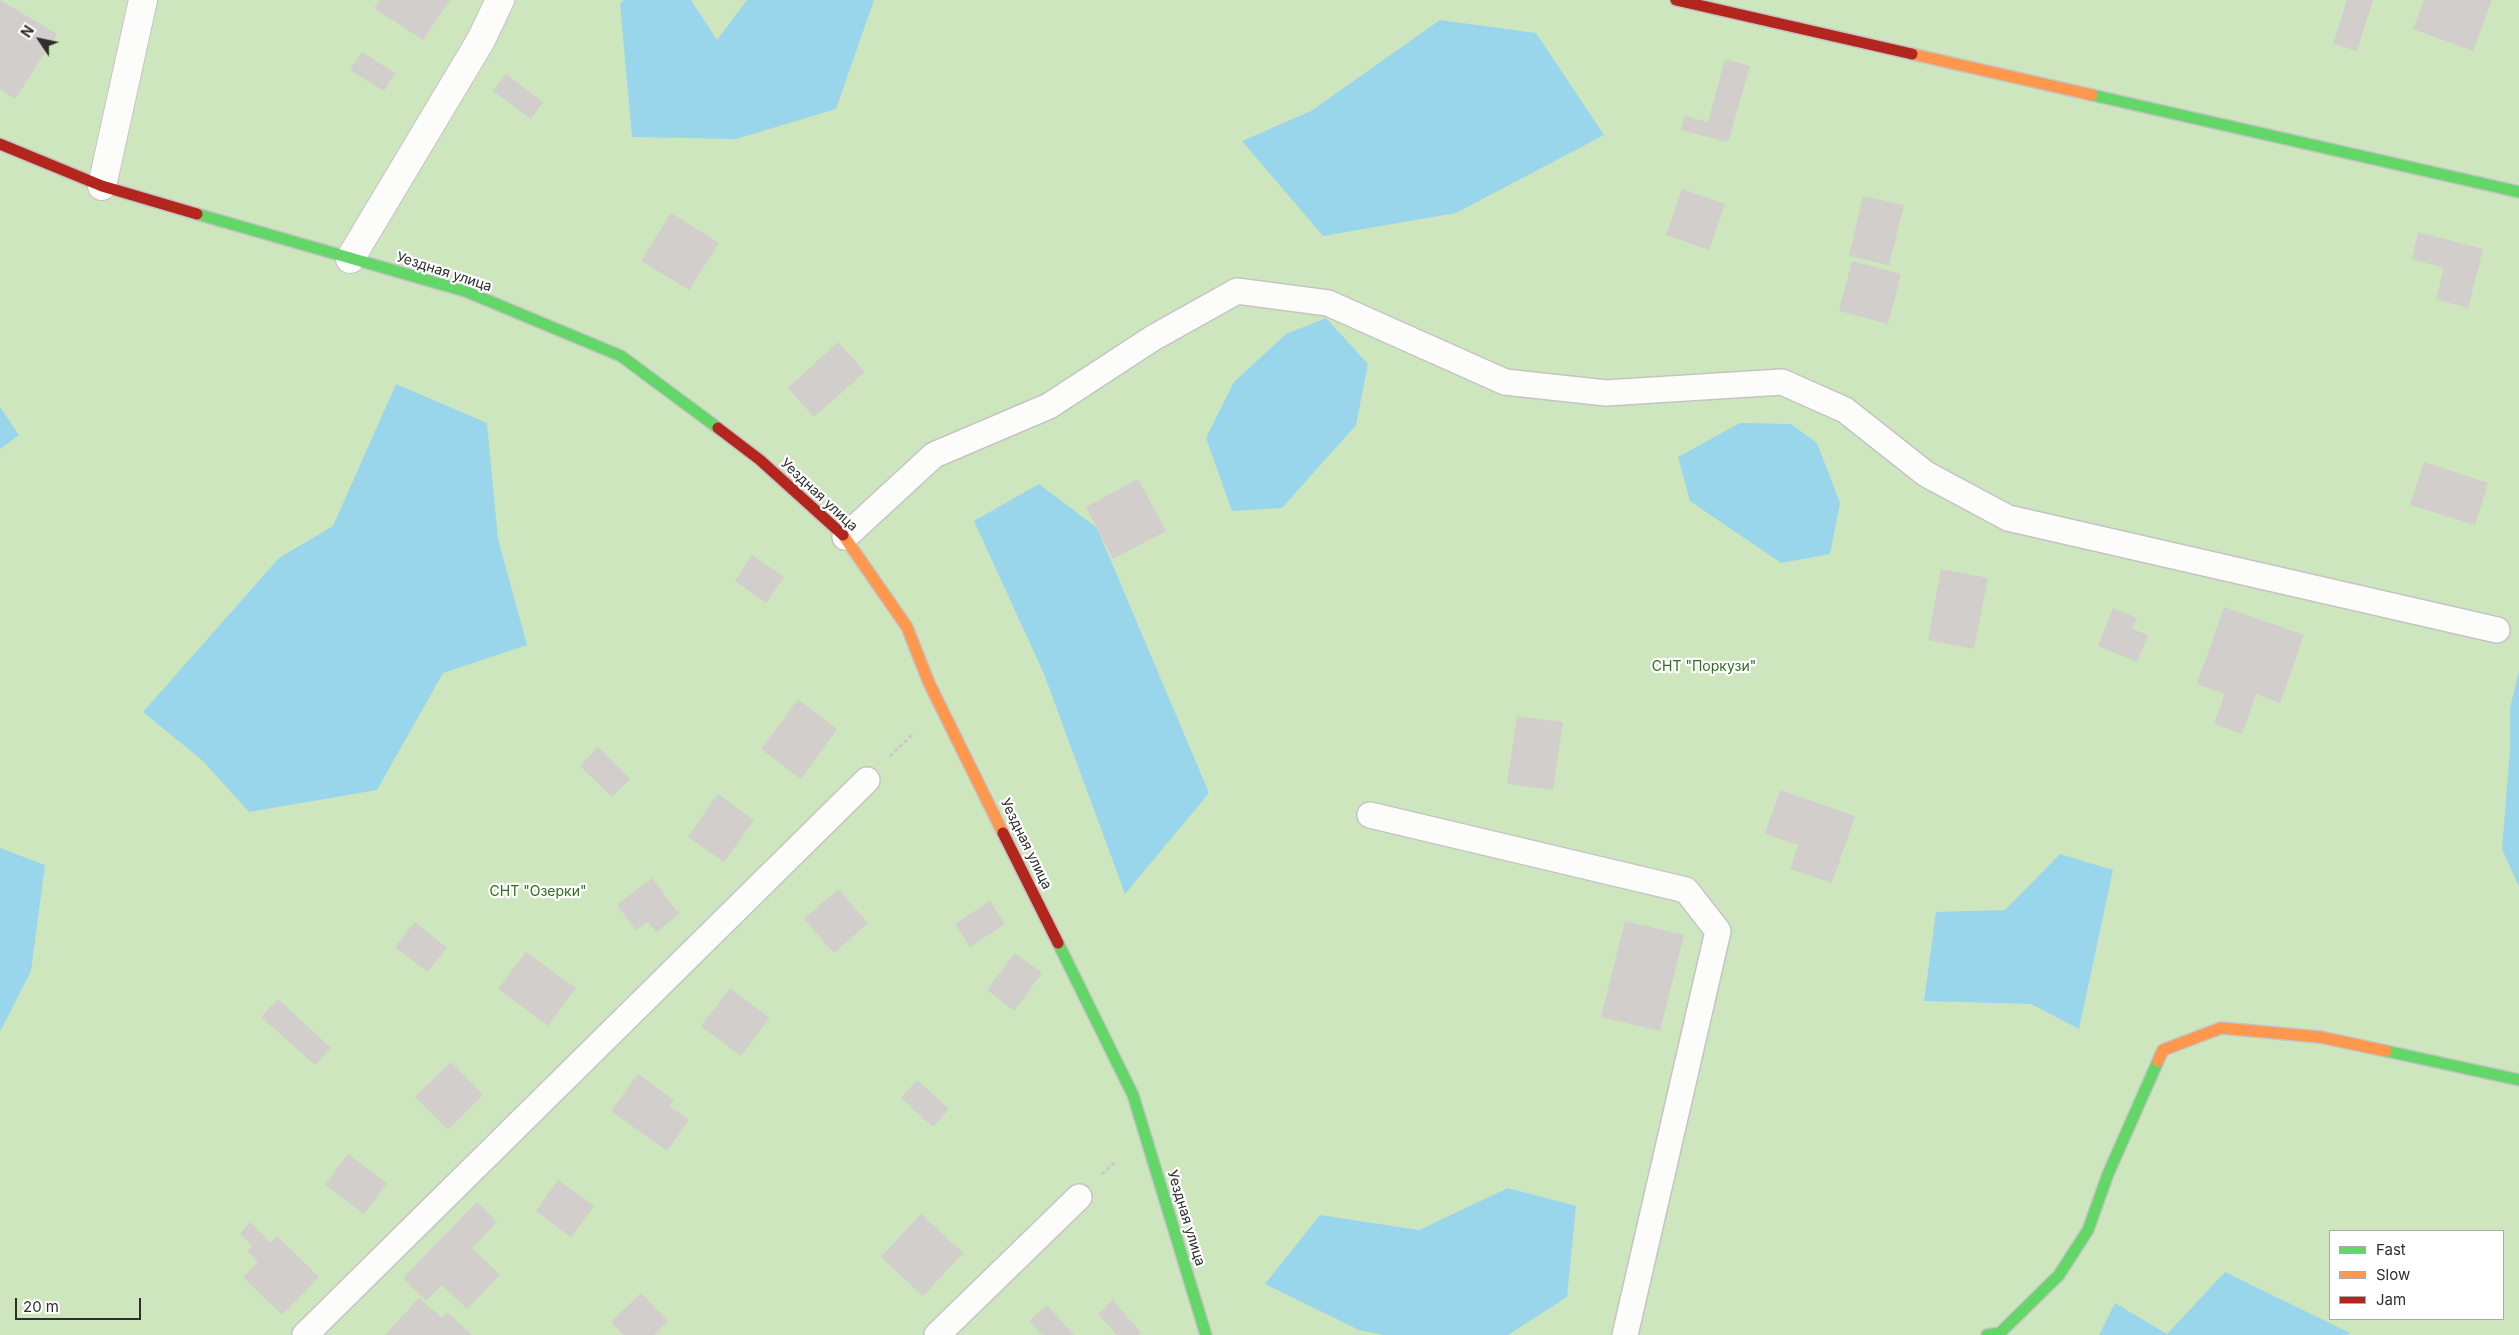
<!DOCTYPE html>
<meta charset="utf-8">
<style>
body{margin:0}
#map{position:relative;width:2519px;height:1335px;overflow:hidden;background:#ece8e4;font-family:Inter,sans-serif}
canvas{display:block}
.legend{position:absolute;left:2329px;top:1230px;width:175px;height:90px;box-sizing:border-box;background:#fff;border:1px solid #ababab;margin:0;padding:6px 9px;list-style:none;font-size:15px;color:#2e2e2e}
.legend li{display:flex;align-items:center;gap:10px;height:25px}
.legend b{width:25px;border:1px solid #ababab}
.north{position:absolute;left:15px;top:15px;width:50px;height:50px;-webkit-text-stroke:4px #fff;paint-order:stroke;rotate:304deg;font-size:14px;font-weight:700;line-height:20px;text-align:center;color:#2e2e2e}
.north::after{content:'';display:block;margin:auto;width:18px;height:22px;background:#2e2e2e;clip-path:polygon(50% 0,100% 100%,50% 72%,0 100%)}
.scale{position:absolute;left:15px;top:1298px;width:126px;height:22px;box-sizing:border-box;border:2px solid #2e2e2e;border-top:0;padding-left:6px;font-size:15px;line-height:18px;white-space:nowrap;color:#2e2e2e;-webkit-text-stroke:4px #fff;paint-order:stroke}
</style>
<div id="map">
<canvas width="2519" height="1335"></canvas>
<ul class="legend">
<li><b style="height:6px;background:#63d668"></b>Fast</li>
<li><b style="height:6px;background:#ff974d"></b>Slow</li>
<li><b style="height:6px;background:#b3261e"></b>Jam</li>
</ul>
<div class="north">N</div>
<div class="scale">20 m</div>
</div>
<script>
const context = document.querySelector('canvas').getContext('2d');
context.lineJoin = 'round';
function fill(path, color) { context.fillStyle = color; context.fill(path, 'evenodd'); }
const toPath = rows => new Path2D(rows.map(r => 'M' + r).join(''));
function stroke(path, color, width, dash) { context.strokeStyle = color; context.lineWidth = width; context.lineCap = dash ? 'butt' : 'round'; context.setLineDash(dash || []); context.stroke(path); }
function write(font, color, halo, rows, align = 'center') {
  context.font = font + ' Inter,sans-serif'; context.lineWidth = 4.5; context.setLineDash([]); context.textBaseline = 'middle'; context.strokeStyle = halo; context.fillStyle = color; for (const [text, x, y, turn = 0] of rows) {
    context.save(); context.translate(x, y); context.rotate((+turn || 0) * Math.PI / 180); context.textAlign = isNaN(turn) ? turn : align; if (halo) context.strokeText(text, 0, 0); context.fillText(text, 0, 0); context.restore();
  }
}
fill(toPath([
 [0,0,2519,0,2519,1335,0,1335],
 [2330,1231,2503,1231,2503,1319,2330,1319]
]), '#cee6be');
fill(toPath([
 [624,0,691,0,717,40,747,0,874,0,836,109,736,139,632,137,620,4],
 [1440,20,1536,33,1604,135,1456,213,1323,236,1242,141,1311,111],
 [1326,318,1368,364,1356,425,1282,508,1232,511,1206,438,1234,382,1286,334],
 [396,384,487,423,498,539,527,645,443,673,377,790,249,812,203,761,143,712,279,558,333,526],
 [0,407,19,435,0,449],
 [1740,423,1791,424,1817,443,1840,503,1830,554,1781,563,1690,501,1678,457],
 [1039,484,1097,528,1209,793,1125,894,1044,674,974,521],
 [2519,671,2519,887,2502,849,2510,750,2510,708],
 [0,848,45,865,31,971,0,1032],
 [2060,854,2113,870,2079,1029,2031,1004,1924,1001,1936,912,2005,910],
 [1508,1188,1576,1206,1567,1297,1508,1335,1384,1335,1359,1330,1265,1284,1320,1215,1419,1230],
 [2225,1272,2350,1333,2346,1335,2099,1335,2115,1303,2167,1334]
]), '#99d6ec');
fill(toPath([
 [0,0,57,34,15,99,0,89],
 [380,0,450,0,423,40,374,8],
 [2347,0,2373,0,2357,51,2333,44],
 [2424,0,2492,0,2473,51,2413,29],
 [362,52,395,73,384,91,350,70],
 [1725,59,1750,66,1728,142,1681,130,1685,116,1708,122],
 [506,74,543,102,531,119,493,91],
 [1682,189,1725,204,1709,250,1666,235],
 [1863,196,1904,205,1889,265,1849,256],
 [671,213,719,243,689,290,641,261],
 [2418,232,2483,249,2468,308,2436,299,2444,268,2412,259],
 [1852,261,1901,274,1888,324,1839,311],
 [838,342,865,372,814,417,788,388],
 [2424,462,2488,483,2475,525,2410,505],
 [1138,479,1166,531,1113,559,1086,507],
 [752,555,784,577,766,603,735,581],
 [1941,569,1988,578,1974,649,1928,640],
 [2224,607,2304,635,2280,703,2256,694,2242,734,2214,724,2225,694,2197,684],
 [2113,608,2137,618,2132,629,2148,635,2137,662,2098,646],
 [798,699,837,729,801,779,761,749],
 [1517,716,1563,722,1553,790,1507,784],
 [598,747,630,779,612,797,580,766],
 [1780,790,1855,816,1832,883,1790,869,1798,845,1765,834],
 [718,794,754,820,724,862,688,837],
 [652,878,679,914,656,932,648,922,636,930,617,905],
 [838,889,868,923,834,953,804,919],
 [990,901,1005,924,970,947,955,924],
 [1625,921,1684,935,1660,1031,1601,1017],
 [415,922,447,948,427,972,395,947],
 [526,952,576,988,548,1026,498,989],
 [1015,953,1042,973,1014,1011,987,990],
 [730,988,770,1018,741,1056,701,1026],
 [278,999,331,1048,315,1065,261,1017],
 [451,1062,483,1095,448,1130,415,1097],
 [638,1074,674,1100,669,1106,689,1120,667,1151,611,1111],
 [917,1080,949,1109,933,1127,901,1098],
 [348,1154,387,1183,364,1214,325,1185],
 [558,1180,594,1206,571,1237,536,1211],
 [477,1202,497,1222,472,1248,500,1275,467,1309,442,1285,426,1301,403,1278],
 [921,1214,963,1253,923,1296,881,1257],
 [250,1222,271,1243,277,1236,319,1277,282,1315,243,1277,258,1262,247,1251,253,1246,240,1234],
 [641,1293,668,1321,654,1335,624,1335,611,1322],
 [419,1298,442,1318,447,1312,472,1335,385,1335],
 [1113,1300,1141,1333,1139,1335,1117,1335,1098,1314],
 [1047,1305,1074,1335,1042,1335,1029,1321]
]), '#d1cecb');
const lane = toPath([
 [845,537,934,455,1049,406,1153,338,1237,291,1328,303,1505,382,1606,393,1782,382,1845,410,1926,474,2008,518,2497,630],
 [1370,815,1686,890,1718,931,1625,1335],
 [305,1335,867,780],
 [937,1335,1079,1197]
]);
const street = toPath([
 [102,186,143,0],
 [350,259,481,40,500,0]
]);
const fast = toPath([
 [2092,95,2519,192],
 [197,214,465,291,621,356,718,428],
 [1058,943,1133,1095,1206,1335],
 [2386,1051,2519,1080],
 [1987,1335,2000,1333,2059,1275,2088,1230,2108,1174,2158,1061]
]);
const slow = toPath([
 [1912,54,2092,95],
 [843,535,907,627,929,683,1003,833],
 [2158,1061,2163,1050,2221,1028,2320,1037,2386,1051]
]);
const jam = toPath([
 [1676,0,1912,54],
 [0,144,102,186,197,214],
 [718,428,760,460,843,535],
 [1003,833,1058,943]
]);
stroke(lane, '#c5c4c5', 28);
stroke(street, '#c5c4c5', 30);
stroke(fast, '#c5c4c5', 14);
stroke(slow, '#c5c4c5', 14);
stroke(jam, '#c5c4c5', 14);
stroke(toPath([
 [890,756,914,733],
 [1102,1174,1116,1161]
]), '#c9c9c8', 3, [4, 2.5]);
stroke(lane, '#fcfcfb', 25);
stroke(street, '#fcfcfb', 28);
stroke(fast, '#63d668', 11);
stroke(slow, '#ff974d', 11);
stroke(jam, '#b3261e', 11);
write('14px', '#2e2e2e', '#fff', [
 ["Уездная улица",444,272,18],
 ["Уездная улица",819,495,43],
 ["Уездная улица",1026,844,64],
 ["Уездная улица",1186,1218,73]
]);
write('14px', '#2c6e1b', '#fff', [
 ["СНТ \"Поркузи\"",1704,667],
 ["СНТ \"Озерки\"",538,892]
]);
</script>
